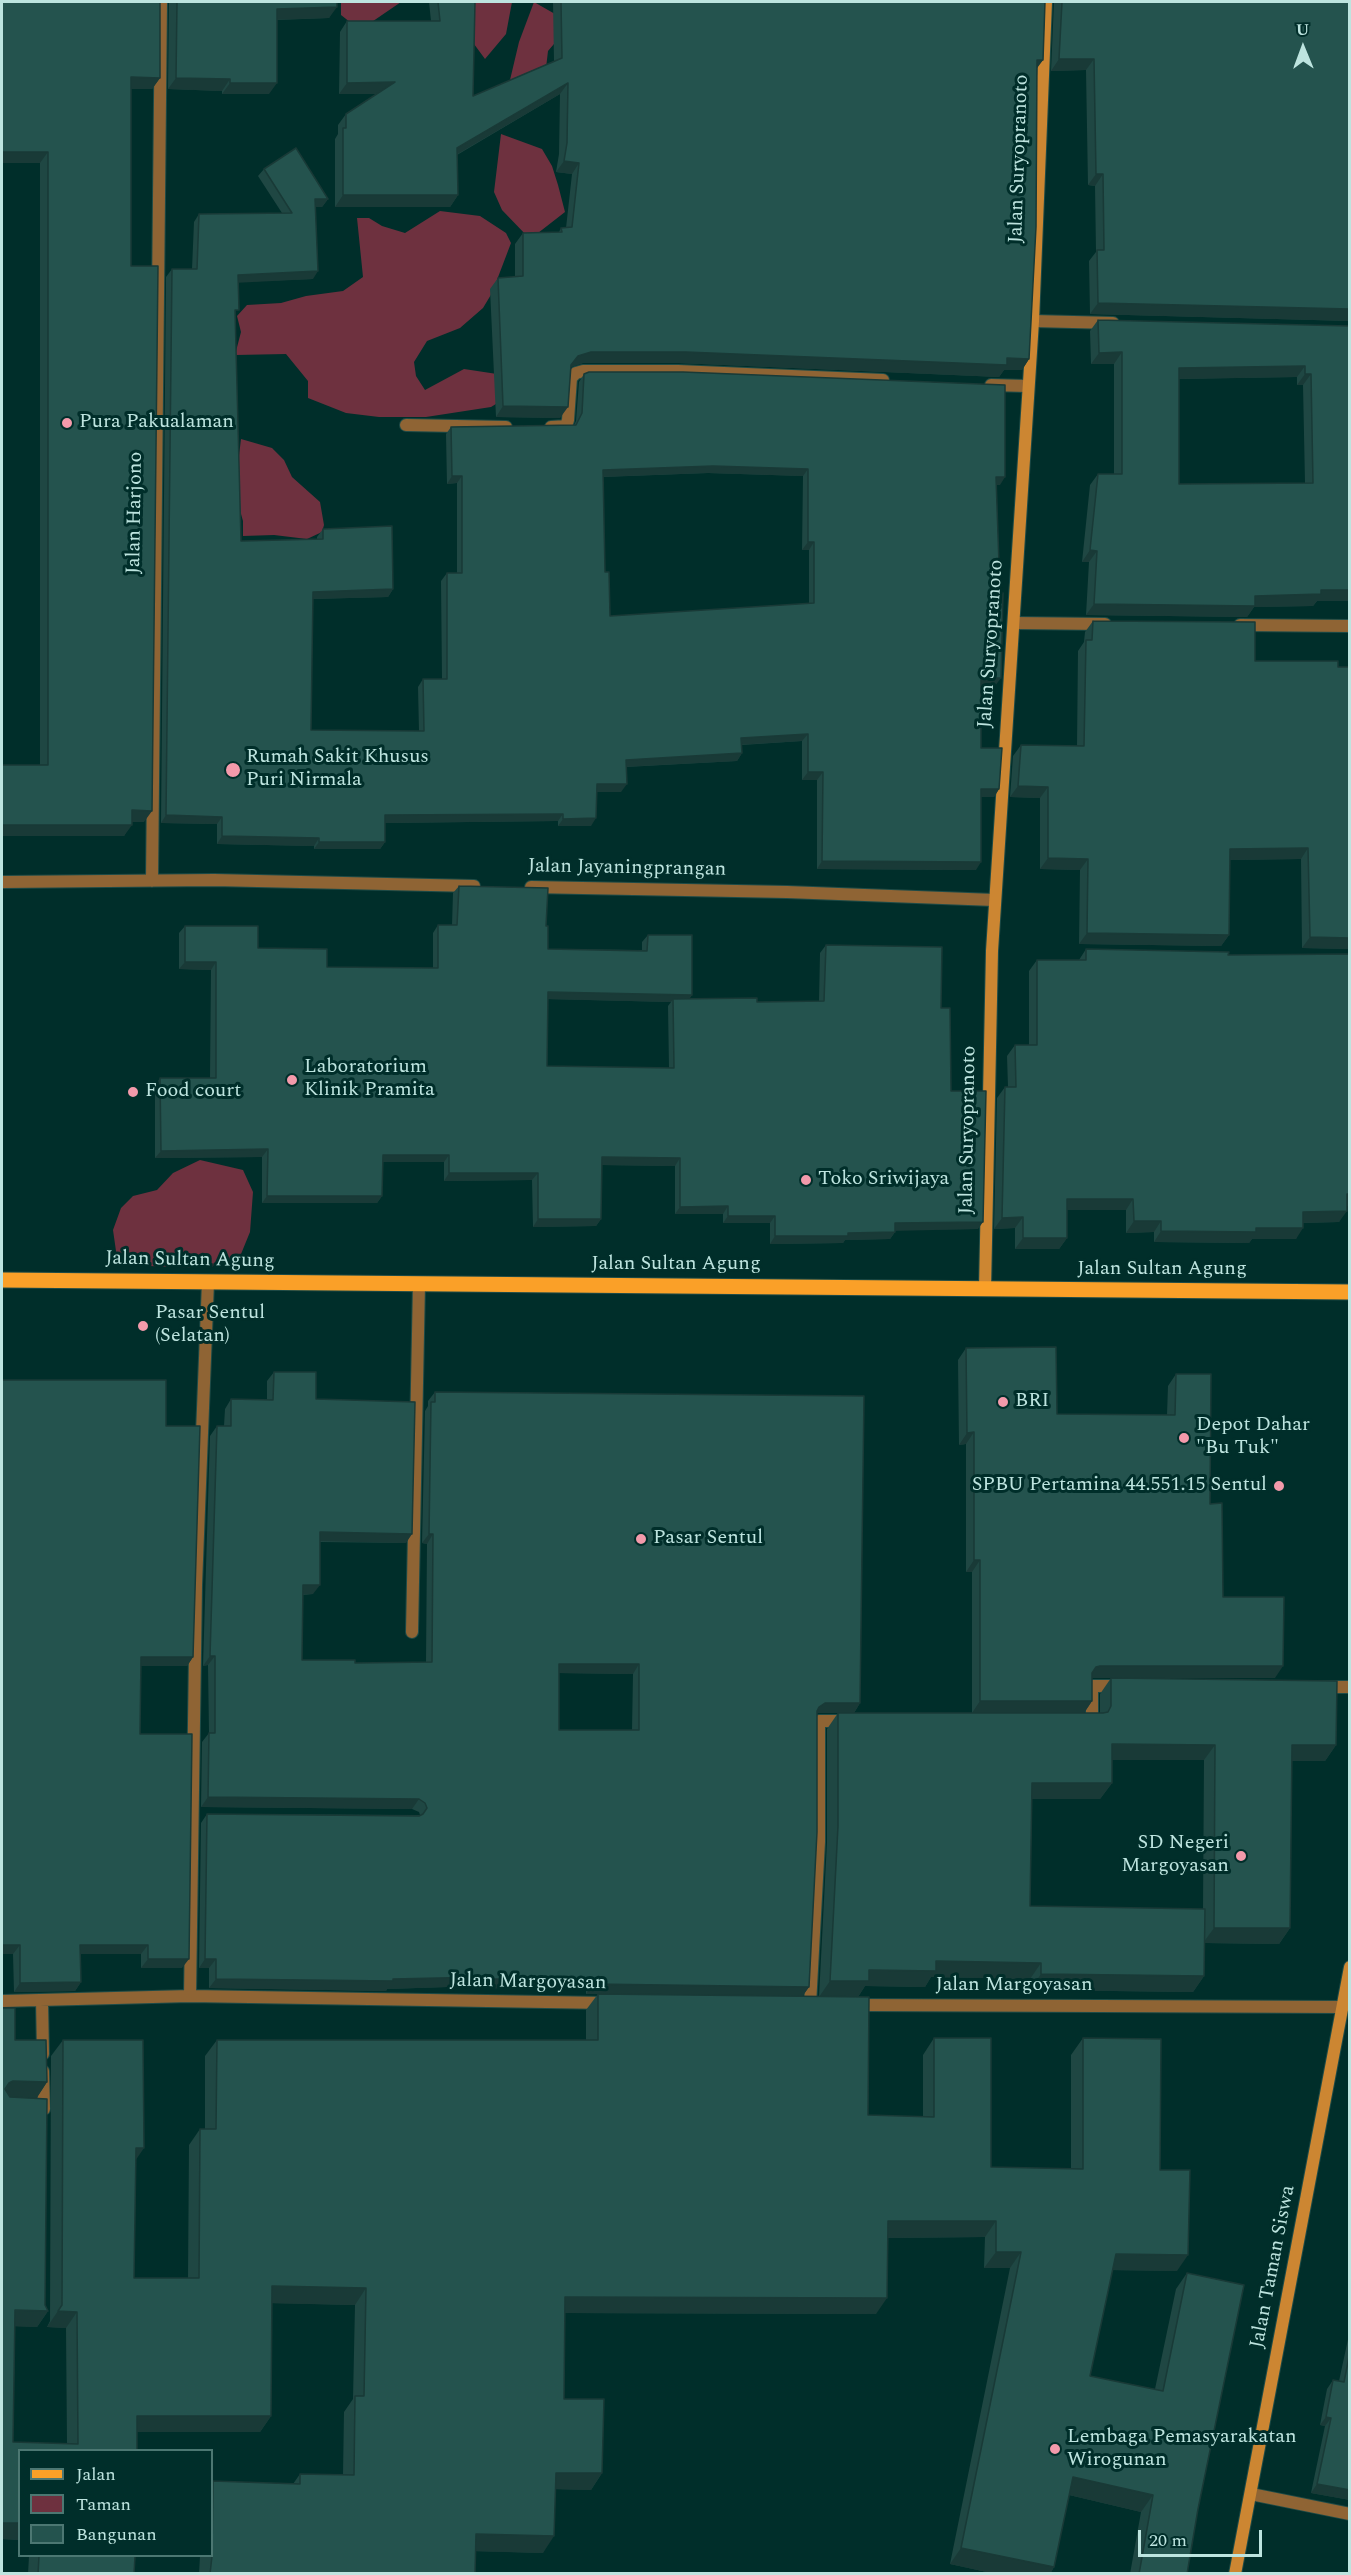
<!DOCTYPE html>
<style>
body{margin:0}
#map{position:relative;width:1351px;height:2575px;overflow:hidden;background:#002e2a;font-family:Spectral,serif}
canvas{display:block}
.frame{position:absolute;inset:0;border:3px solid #bde4df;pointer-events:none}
.legend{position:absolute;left:18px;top:2449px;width:195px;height:108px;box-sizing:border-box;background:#002e2a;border:2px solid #4c7772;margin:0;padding:8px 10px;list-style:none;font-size:18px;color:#bde4df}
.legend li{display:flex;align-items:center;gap:12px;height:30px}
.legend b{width:30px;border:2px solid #4c7772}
.north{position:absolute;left:1273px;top:18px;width:60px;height:60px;-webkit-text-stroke:4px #002e2a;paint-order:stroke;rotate:359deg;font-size:16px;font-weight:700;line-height:24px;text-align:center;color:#bde4df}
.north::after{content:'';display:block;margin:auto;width:21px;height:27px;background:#bde4df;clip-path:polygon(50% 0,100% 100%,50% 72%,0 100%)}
.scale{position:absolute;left:1138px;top:2530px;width:124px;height:27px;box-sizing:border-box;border:3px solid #bde4df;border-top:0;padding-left:8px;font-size:18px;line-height:21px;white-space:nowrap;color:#bde4df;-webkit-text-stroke:4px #002e2a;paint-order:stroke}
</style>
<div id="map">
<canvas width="1351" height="2575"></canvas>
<div class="frame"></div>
<ul class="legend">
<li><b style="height:8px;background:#faa028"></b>Jalan</li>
<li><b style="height:16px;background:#6e313f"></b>Taman</li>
<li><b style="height:16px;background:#24534e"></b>Bangunan</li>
</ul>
<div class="north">U</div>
<div class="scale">20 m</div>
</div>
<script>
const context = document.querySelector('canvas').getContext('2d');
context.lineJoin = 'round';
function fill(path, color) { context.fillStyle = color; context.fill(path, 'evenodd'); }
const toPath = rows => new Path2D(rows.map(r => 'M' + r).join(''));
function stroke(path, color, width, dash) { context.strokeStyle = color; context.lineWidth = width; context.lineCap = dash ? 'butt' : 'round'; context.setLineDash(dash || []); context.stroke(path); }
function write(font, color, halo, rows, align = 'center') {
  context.font = font + ' Spectral,serif'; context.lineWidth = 6; context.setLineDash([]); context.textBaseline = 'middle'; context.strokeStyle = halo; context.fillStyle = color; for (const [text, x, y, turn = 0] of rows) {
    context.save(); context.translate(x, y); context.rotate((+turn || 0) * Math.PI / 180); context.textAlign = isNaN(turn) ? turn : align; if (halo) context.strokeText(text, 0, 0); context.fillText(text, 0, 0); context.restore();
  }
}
fill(toPath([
 [341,2,401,2,360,30,341,15],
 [470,2,512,2,506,34,485,59,474,44],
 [534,2,555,14,565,31,548,51,546,68,512,87,510,80,519,42],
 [501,134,542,149,552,166,558,185,565,212,538,233,528,237,502,210,494,192],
 [440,211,480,216,506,233,511,243,492,293,483,308,460,328,427,341,414,362,416,376,425,390,464,369,497,374,509,396,491,407,426,417,379,417,346,413,308,398,308,381,286,354,235,355,241,332,237,316,247,305,281,303,306,296,343,291,363,277,357,218,369,218,382,226,405,233],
 [241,439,272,448,284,460,292,477,320,502,324,525,322,532,307,539,274,535,243,536,243,521,237,500,236,480],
 [200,1160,243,1170,253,1192,250,1232,241,1254,209,1268,118,1265,113,1230,121,1208,133,1196,157,1190,173,1173]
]), '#6e313f');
const minor = toPath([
 [1033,321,1113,323],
 [991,385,1027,386],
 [406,425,506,427],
 [551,427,566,426,568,420,571,378,576,373,583,371,678,371,883,380],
 [1014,623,1105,624],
 [1240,625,1350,626],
 [152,881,161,2],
 [2,882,214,880,474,886],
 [531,887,787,892,994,900],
 [412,1632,419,1284],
 [1321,1687,1350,1687],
 [1086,1721,1092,1721,1092,1686,1120,1686],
 [190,1996,196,1585,208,1282],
 [42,2000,43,2054],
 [2,2001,190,1996,606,2003],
 [810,2005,819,1842,819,1721,849,1721],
 [855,2005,1343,2007],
 [43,2071,44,2109],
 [1251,2494,1350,2514]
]);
const secondary = toPath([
 [985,1289,992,951,1033,321,1046,2],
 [1235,2574,1350,1967]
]);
const primary = toPath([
 [2,1280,1350,1292]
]);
stroke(minor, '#1e4b47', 14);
stroke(secondary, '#1e4b47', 14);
stroke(primary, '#1e4b47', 17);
stroke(minor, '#8f6434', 12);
stroke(secondary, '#cc8632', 12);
stroke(primary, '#faa028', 15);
fill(toPath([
 [2,2,160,78,152,89,131,89,131,266,144,822,132,822,124,836,2,836,2,765,40,765,40,163],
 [169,2,337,2,329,18,277,20,269,94,222,94,222,91,168,89],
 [429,2,475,2,473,96,554,61,553,2,1045,2,1043,60,1037,67,1029,359,1022,370,1004,370,999,377,678,363,583,363,571,367,560,418,496,417,490,289,498,278,515,277,515,244,523,233,559,232,561,228,566,228,572,174,556,172,559,154,560,94,457,155,458,195,450,207,335,207,335,139,338,134,338,125,346,114,378,94,339,94,340,32,347,21,431,21],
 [1054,2,1350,2,1350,321,1090,314,1089,261,1096,252,1095,186,1088,185,1086,70,1051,71],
 [264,169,328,199,322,207,315,207,313,279,238,282,235,316,241,541,317,539,317,537,323,529,393,589,388,597,313,599,311,730,419,731,418,687,423,679,442,679,441,581,447,573,457,573,457,483,447,484,446,434,451,427,574,425,576,421,579,382,584,374,1000,485,996,485,995,686,981,686,981,748,999,789,994,797,981,797,976,870,817,869,817,780,802,780,802,741,742,745,742,753,737,761,626,767,621,792,597,792,591,826,558,826,558,821,385,823,385,842,380,849,314,849,314,846,217,844,217,824,161,823,166,277,172,269,192,269,194,222,199,214,282,213,258,176],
 [708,473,803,476,802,550,809,550,809,604,610,616,605,572,603,477],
 [1098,320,1350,326,1350,601,1317,601,1313,606,1254,607,1247,617,1086,615,1089,562,1082,562,1090,485,1098,474,1114,474,1114,364,1091,364,1090,331],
 [1297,377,1297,385,1303,385,1305,483,1179,484,1179,379],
 [1093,621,1255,661,1338,667,1350,949,1302,948,1301,859,1230,860,1229,935,1221,946,1079,944,1080,870,1040,869,1040,798,1010,797,1013,756,1021,745,1077,746,1078,651,1084,642,1085,632],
 [459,886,546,926,548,949,642,950,642,942,648,935,692,995,689,999,757,1002,819,1001,820,953,826,945,941,1008,951,1091,978,1229,895,1230,895,1232,890,1239,845,1240,843,1243,770,1244,770,1223,723,1223,723,1214,675,1214,675,1166,602,1165,601,1219,596,1226,533,1227,532,1180,444,1181,444,1162,382,1162,382,1196,377,1203,262,1203,262,1157,155,1158,155,1086,160,1078,210,1078,211,970,179,969,179,933,185,926,258,948,327,967,433,968,433,933,438,925,452,925,453,893],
 [548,999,671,1002,668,1006,669,1068,547,1066],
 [1086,949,1228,955,1350,954,1350,1206,1347,1206,1339,1222,1303,1223,1296,1239,1252,1239,1249,1243,1154,1242,1154,1232,1126,1233,1126,1210,1067,1210,1067,1238,1059,1249,1015,1249,1015,1228,994,1229,997,1098,1005,1087,1008,1087,1007,1056,1015,1045,1029,1045,1029,971,1037,960,1079,960],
 [966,1348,1057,1414,1167,1415,1168,1386,1176,1374,1210,1504,1223,1597,1275,1678,1092,1678,1092,1701,1084,1713,972,1713,972,1572,966,1572,966,1444,959,1445,958,1360],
 [274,1372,316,1399,406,1543,320,1542,313,1594,303,1595,302,1660,355,1663,426,1662,427,1544,422,1543,425,1411,428,1406,428,1401,435,1392,860,1703,854,1713,817,1713,809,1987,802,1996,819,1997,827,1842,827,1729,838,1713,1100,1713,1100,1694,1111,1678,1336,1745,1325,1761,1291,1761,1290,1928,1279,1944,1205,1943,1204,1976,1193,1992,1030,1990,1030,1979,931,1977,925,1987,865,1986,858,1997,868,2115,923,2117,923,2055,934,2038,991,2167,1071,2169,1071,2055,1083,2038,1160,2170,1177,2271,1112,2270,1090,2376,1155,2389,1176,2289,1187,2273,1198,2509,1187,2574,1130,2574,1141,2512,1069,2495,1054,2567,1050,2574,996,2574,950,2564,1010,2268,984,2268,985,2237,887,2238,876,2314,565,2313,564,2399,602,2473,591,2490,556,2489,543,2553,476,2551,475,2574,199,2574,200,2556,212,2556,212,2484,213,2481,293,2484,300,2474,343,2475,344,2412,353,2399,355,2305,272,2303,271,2416,260,2432,137,2432,20,2540,2,2539,2,2008,15,2040,47,2082,36,2099,45,2305,48,2311,37,2327,15,2326,13,2442,67,2444,66,2328,47,2327,50,2321,51,2056,63,2040,136,2160,134,2278,188,2278,189,2145,200,2129,205,2129,205,2056,217,2040,586,2040,586,2010,598,1994,629,1994,586,1994,586,1989,478,1988,478,1986,387,1989,386,1991,209,1988,209,1968,199,1968,201,1823,207,1814,420,1815,419,1812,412,1809,201,1807,202,1742,209,1733,208,1665,203,1666,210,1436,217,1426,224,1426,225,1409,231,1399,267,1400,267,1381],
 [559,1673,633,1674,632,1730,559,1730],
 [1112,1760,1204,1760,1203,1909,1030,1906,1032,1799,1100,1799,1112,1783],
 [2,1380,166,1426,193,1657,187,1666,141,1666,140,1734,182,1968,141,1968,141,1954,81,1954,81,1982,75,1991,14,1992,13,1954,2,1954],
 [1350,2330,1350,2500,1311,2493,1325,2426,1320,2425,1327,2389,1333,2380,1339,2381],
 [29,2556,135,2556,134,2574,28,2574]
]), '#1f4743');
fill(toPath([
 [337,7,329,18,269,20,277,9],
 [1059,59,1094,59,1086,70,1051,71],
 [1037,60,1043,60,1035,71],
 [131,77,160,78,152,89,124,89],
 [176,78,230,79,222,91,168,89],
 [395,82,387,94,339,94,347,83],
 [230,83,277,83,269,94,222,94],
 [568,83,560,94,449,159,457,148],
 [2,152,48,152,40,163,2,163],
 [564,161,579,163,572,174,556,172],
 [1096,174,1103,174,1095,186,1088,185],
 [343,195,458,195,450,207,335,207],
 [315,199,328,199,322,207,310,207],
 [318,271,313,279,233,283,238,275],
 [1098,303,1350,309,1350,321,1090,314],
 [591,352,686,352,1029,359,1022,370,1004,370,999,377,678,363,583,363,571,367,563,377,578,356],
 [1122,352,1114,364,1091,364,1099,353],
 [1305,366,1297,377,1171,379,1179,368],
 [1305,374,1311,374,1303,385,1297,385],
 [503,406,568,407,560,418,496,417],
 [713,466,808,469,803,476,708,473,598,477,603,470],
 [452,476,462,476,457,483,447,484],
 [996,477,1005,477,1000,485,990,485],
 [808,542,814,542,809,550,802,550],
 [1090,550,1097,551,1089,562,1082,562],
 [393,589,388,597,308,599,313,592],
 [1321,590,1350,590,1350,601,1317,601,1313,606,1254,607,1247,617,1086,615,1094,604,1255,596],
 [981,678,1001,678,995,686,975,686],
 [808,734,802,741,736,745,741,738],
 [742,753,737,761,621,767,626,760],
 [808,772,823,772,817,780,802,780],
 [597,784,627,784,621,792,591,792],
 [1018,786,1048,787,1040,798,1010,797],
 [981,789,999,789,994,797,976,797],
 [132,810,152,811,144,822,124,822],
 [563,814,558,821,380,823,385,815],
 [166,815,222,817,217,824,161,823],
 [596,818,591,826,558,826,563,819],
 [2,825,132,825,124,836,2,836],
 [222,836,319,838,314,846,217,844],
 [319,842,385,842,380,849,314,849],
 [1308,848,1301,859,1223,860,1230,849],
 [1048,858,1088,859,1080,870,1040,869],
 [822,861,981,862,976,870,817,869],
 [1087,933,1229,935,1221,946,1079,944],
 [1310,937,1350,938,1350,949,1302,948],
 [185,962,216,962,211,970,179,969],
 [548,992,692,995,687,1002,673,999,671,1002,543,999],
 [268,1149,262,1157,155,1158,161,1151],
 [383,1155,449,1155,444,1162,377,1162],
 [602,1157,680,1158,675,1166,597,1165],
 [449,1173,538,1173,532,1180,444,1181],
 [1347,1194,1350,1194,1350,1206,1339,1206],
 [267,1196,382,1196,377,1203,262,1203],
 [1067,1199,1133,1199,1126,1210,1059,1210],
 [728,1206,723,1214,675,1214,680,1207],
 [1347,1211,1339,1222,1296,1223,1303,1212],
 [728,1216,775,1216,770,1223,723,1223],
 [1023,1217,1015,1228,994,1229,1002,1218],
 [538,1219,601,1219,596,1226,533,1227],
 [1134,1221,1161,1221,1154,1232,1126,1233],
 [983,1222,978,1229,890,1231,895,1223],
 [1256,1228,1303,1228,1296,1239,1252,1239,1249,1243,1154,1242,1161,1231],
 [895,1232,890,1239,845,1240,843,1243,770,1244,775,1236,848,1233],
 [1023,1238,1067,1238,1059,1249,1015,1249],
 [974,1432,966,1444,959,1445,967,1433],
 [320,1532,412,1534,406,1543,314,1541],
 [429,1534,433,1534,427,1544,422,1543],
 [974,1560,980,1560,972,1572,966,1572],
 [303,1585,320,1585,313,1594,296,1595],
 [210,1656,215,1656,208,1665,203,1666],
 [141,1657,193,1657,187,1666,134,1666],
 [559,1664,639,1664,633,1674,553,1673],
 [1100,1666,1283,1666,1275,1678,1092,1678,1087,1679,1096,1667],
 [980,1701,1092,1701,1084,1713,972,1713],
 [825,1703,860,1703,854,1713,818,1713,812,1716,819,1707],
 [1112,1744,1215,1745,1204,1760,1100,1760],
 [1292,1745,1336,1745,1325,1761,1280,1761],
 [1032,1783,1112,1783,1100,1799,1021,1799],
 [208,1797,419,1799,412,1809,201,1807],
 [1214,1928,1290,1928,1279,1944,1203,1943],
 [2,1945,20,1945,13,1954,2,1954],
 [80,1945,148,1945,141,1954,74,1954],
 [148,1959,189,1959,182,1968,141,1968],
 [205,1959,216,1959,209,1968,199,1968],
 [936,1961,1041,1963,1030,1979,931,1977,925,1987,865,1986,858,1997,819,1997,830,1981,869,1970],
 [1041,1974,1204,1976,1193,1992,1030,1990],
 [485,1977,478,1986,387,1989,386,1991,209,1988,216,1979,393,1979],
 [485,1979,593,1979,586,1989,478,1988],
 [81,1982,75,1991,14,1992,20,1983],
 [593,1984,809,1987,802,1997,586,1994],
 [13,2081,47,2082,36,2099,2,2098,9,2083],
 [136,2148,144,2148,133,2164],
 [888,2221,996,2221,985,2237,876,2238],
 [996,2252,1021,2252,1010,2268,984,2268],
 [1116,2254,1188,2255,1177,2271,1104,2270],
 [272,2286,366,2288,355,2305,261,2303],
 [565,2297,887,2298,876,2314,554,2313],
 [15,2310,48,2311,37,2327,3,2326],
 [58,2311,77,2312,66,2328,47,2327],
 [137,2416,271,2416,260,2432,126,2432],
 [1326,2417,1331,2418,1325,2426,1320,2425],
 [556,2473,602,2473,591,2490,545,2489],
 [1073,2477,1153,2495,1141,2512,1061,2493],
 [1317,2484,1350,2490,1350,2500,1311,2493],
 [2,2523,20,2523,20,2540,2,2539],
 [476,2534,554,2536,543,2553,465,2551],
 [961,2548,1054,2567,1050,2574,996,2574,950,2564]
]), '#193a37');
const building = toPath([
 [2,2,160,2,160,78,131,77,131,266,158,266,152,811,132,810,132,825,2,825,2,765,48,765,48,152,2,152,2,2],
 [177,2,337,2,337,7,277,9,277,83,230,83,230,79,176,78,177,2],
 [438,2,475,2,473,96,562,58,561,2,1045,2,1043,60,1037,60,1036,227,1029,359,1007,358,1007,365,686,352,591,352,578,356,571,365,568,407,503,406,498,278,523,276,523,233,562,232,561,228,572,227,579,163,564,161,567,143,568,83,457,148,458,195,343,195,343,128,346,128,346,114,395,82,347,83,347,21,440,21,438,2],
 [1062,2,1350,2,1350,309,1098,303,1097,250,1104,250,1103,174,1096,174,1094,59,1059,59,1062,2],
 [296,148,328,199,315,199,318,271,238,275,239,310,235,310,241,541,323,539,323,529,392,526,393,589,313,592,311,730,424,731,423,679,447,679,447,573,462,573,462,476,452,476,451,427,576,425,582,413,584,374,589,372,683,372,1005,385,1005,477,996,477,1000,593,1003,593,1001,678,981,678,981,748,1002,748,999,789,981,789,981,862,822,861,823,772,808,772,808,734,741,738,742,753,626,760,627,784,597,784,596,818,563,819,563,814,385,815,385,842,319,842,319,838,222,836,222,817,166,815,172,269,197,269,199,214,292,213,264,169,296,148],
 [713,466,808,469,808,542,814,542,814,603,610,616,609,572,605,572,603,470,713,466],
 [1098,320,1350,326,1350,590,1321,590,1321,594,1255,596,1255,606,1094,604,1097,551,1090,550,1098,474,1122,474,1122,352,1099,353,1098,320],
 [1305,366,1305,374,1311,374,1313,483,1179,484,1179,368,1305,366],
 [1093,621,1255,622,1255,661,1338,661,1338,667,1350,667,1350,938,1310,937,1308,848,1230,849,1229,935,1087,933,1088,859,1048,858,1048,787,1018,786,1021,745,1084,746,1086,640,1092,640,1093,621],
 [459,886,548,888,546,926,548,926,548,949,647,951,648,935,692,935,692,995,548,992,547,1066,674,1068,673,999,757,998,757,1002,824,1001,826,945,942,947,941,1008,950,1008,951,1091,986,1091,983,1222,895,1223,895,1232,848,1233,848,1236,775,1236,775,1216,728,1216,728,1206,680,1207,680,1158,602,1157,601,1219,538,1219,538,1173,449,1173,449,1155,383,1155,382,1196,267,1196,268,1149,161,1151,160,1078,216,1078,216,962,185,962,185,926,258,926,258,948,327,949,327,967,438,968,438,925,457,925,459,886],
 [1086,949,1229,952,1228,955,1350,954,1350,1194,1347,1194,1347,1211,1303,1212,1303,1228,1256,1228,1256,1232,1161,1231,1161,1221,1134,1221,1133,1199,1067,1199,1067,1238,1023,1238,1023,1217,1002,1218,1005,1087,1016,1087,1015,1045,1037,1045,1037,960,1086,960,1086,949],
 [1056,1347,1057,1414,1175,1415,1176,1374,1211,1374,1210,1504,1222,1503,1223,1597,1284,1597,1283,1666,1100,1666,1096,1667,1092,1673,1092,1701,980,1701,980,1560,974,1560,974,1432,967,1433,966,1348,1056,1347],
 [274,1372,316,1372,316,1399,415,1402,412,1534,320,1532,320,1585,303,1585,302,1660,355,1660,355,1663,432,1662,433,1534,429,1534,431,1402,435,1402,435,1392,864,1396,860,1703,825,1703,819,1707,817,1711,817,1832,809,1987,593,1984,593,1979,485,1979,485,1977,393,1979,393,1981,216,1979,216,1959,205,1959,207,1814,419,1816,423,1814,427,1808,425,1803,419,1799,208,1797,209,1733,215,1733,215,1656,210,1656,217,1426,231,1426,231,1399,273,1400,274,1372],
 [559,1664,639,1664,639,1730,559,1730,559,1664],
 [2,1380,166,1380,166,1426,200,1426,193,1657,141,1657,140,1734,192,1734,189,1959,148,1959,148,1945,80,1945,81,1982,20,1983,20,1945,2,1945,2,1380],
 [1111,1678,1337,1681,1336,1745,1292,1745,1290,1928,1214,1928,1215,1745,1112,1744,1112,1783,1032,1783,1030,1906,1205,1909,1204,1976,1041,1974,1041,1963,936,1961,936,1971,869,1970,869,1981,830,1981,838,1826,838,1713,1103,1713,1108,1712,1111,1706,1111,1678],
 [598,1994,869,1997,868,2115,934,2117,934,2038,991,2038,991,2167,1083,2169,1083,2038,1161,2039,1160,2170,1190,2170,1188,2255,1116,2254,1090,2376,1163,2391,1187,2273,1244,2285,1198,2509,1187,2574,1139,2574,1153,2495,1073,2477,1054,2567,961,2548,1021,2252,996,2252,996,2221,888,2221,887,2298,565,2297,564,2399,604,2399,602,2473,556,2473,554,2536,476,2534,475,2574,210,2574,212,2556,213,2481,300,2484,300,2474,354,2475,355,2396,364,2396,366,2288,272,2286,271,2416,137,2416,137,2451,20,2451,20,2523,2,2523,2,2008,15,2008,15,2040,46,2040,47,2082,13,2081,9,2083,5,2089,10,2097,47,2099,45,2305,48,2311,15,2310,13,2442,78,2444,77,2312,58,2311,62,2305,63,2040,143,2040,144,2148,136,2148,134,2278,199,2278,200,2129,216,2129,217,2040,598,2040,598,1994],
 [1350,2352,1350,2490,1317,2484,1331,2418,1326,2417,1333,2380,1344,2382,1350,2352],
 [39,2556,135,2556,134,2574,38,2574,39,2556]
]);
fill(building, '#24534e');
stroke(building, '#193a37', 1.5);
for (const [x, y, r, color] of [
 [67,423,6,"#f39aab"],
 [233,770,8,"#f39aab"],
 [292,1080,6,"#f39aab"],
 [133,1092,6,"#f39aab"],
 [806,1180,6,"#f39aab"],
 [143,1326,6,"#f39aab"],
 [1003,1402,6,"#f39aab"],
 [1184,1438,6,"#f39aab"],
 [1279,1486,6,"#f39aab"],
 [641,1539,6,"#f39aab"],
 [1241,1856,6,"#f39aab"],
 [1055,2449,6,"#f39aab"]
]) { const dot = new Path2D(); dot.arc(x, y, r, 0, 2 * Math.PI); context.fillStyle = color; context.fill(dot); stroke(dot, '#002e2a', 2); }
write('20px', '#bde4df', '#002e2a', [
 ["Jalan Suryopranoto",1020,159,-88],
 ["Jalan Harjono",136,513,-89],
 ["Jalan Suryopranoto",992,644,-86],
 ["Jalan Jayaningprangan",627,869,1],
 ["Jalan Suryopranoto",969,1130,-89],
 ["Jalan Sultan Agung",190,1261,1],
 ["Jalan Sultan Agung",676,1265],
 ["Jalan Sultan Agung",1162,1270],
 ["Jalan Margoyasan",528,1983,1],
 ["Jalan Margoyasan",1014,1986],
 ["Jalan Taman Siswa",1274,2267,-79]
]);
write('20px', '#bde4df', '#002e2a', [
 ["Pura Pakualaman",79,423],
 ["Rumah Sakit Khusus",246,758],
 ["Puri Nirmala",246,781],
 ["Laboratorium",304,1068],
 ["Klinik Pramita",304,1091],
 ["Food court",145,1092],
 ["Toko Sriwijaya",818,1180],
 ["Pasar Sentul",155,1314],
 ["(Selatan)",155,1337],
 ["BRI",1015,1402],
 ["Depot Dahar",1196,1426],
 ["\"Bu Tuk\"",1196,1449],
 ["SPBU Pertamina 44.551.15 Sentul",1267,1486,"right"],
 ["Pasar Sentul",653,1539],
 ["SD Negeri",1229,1844,"right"],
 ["Margoyasan",1229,1867,"right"],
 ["Lembaga Pemasyarakatan",1067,2438],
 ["Wirogunan",1067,2461]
], 'left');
</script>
